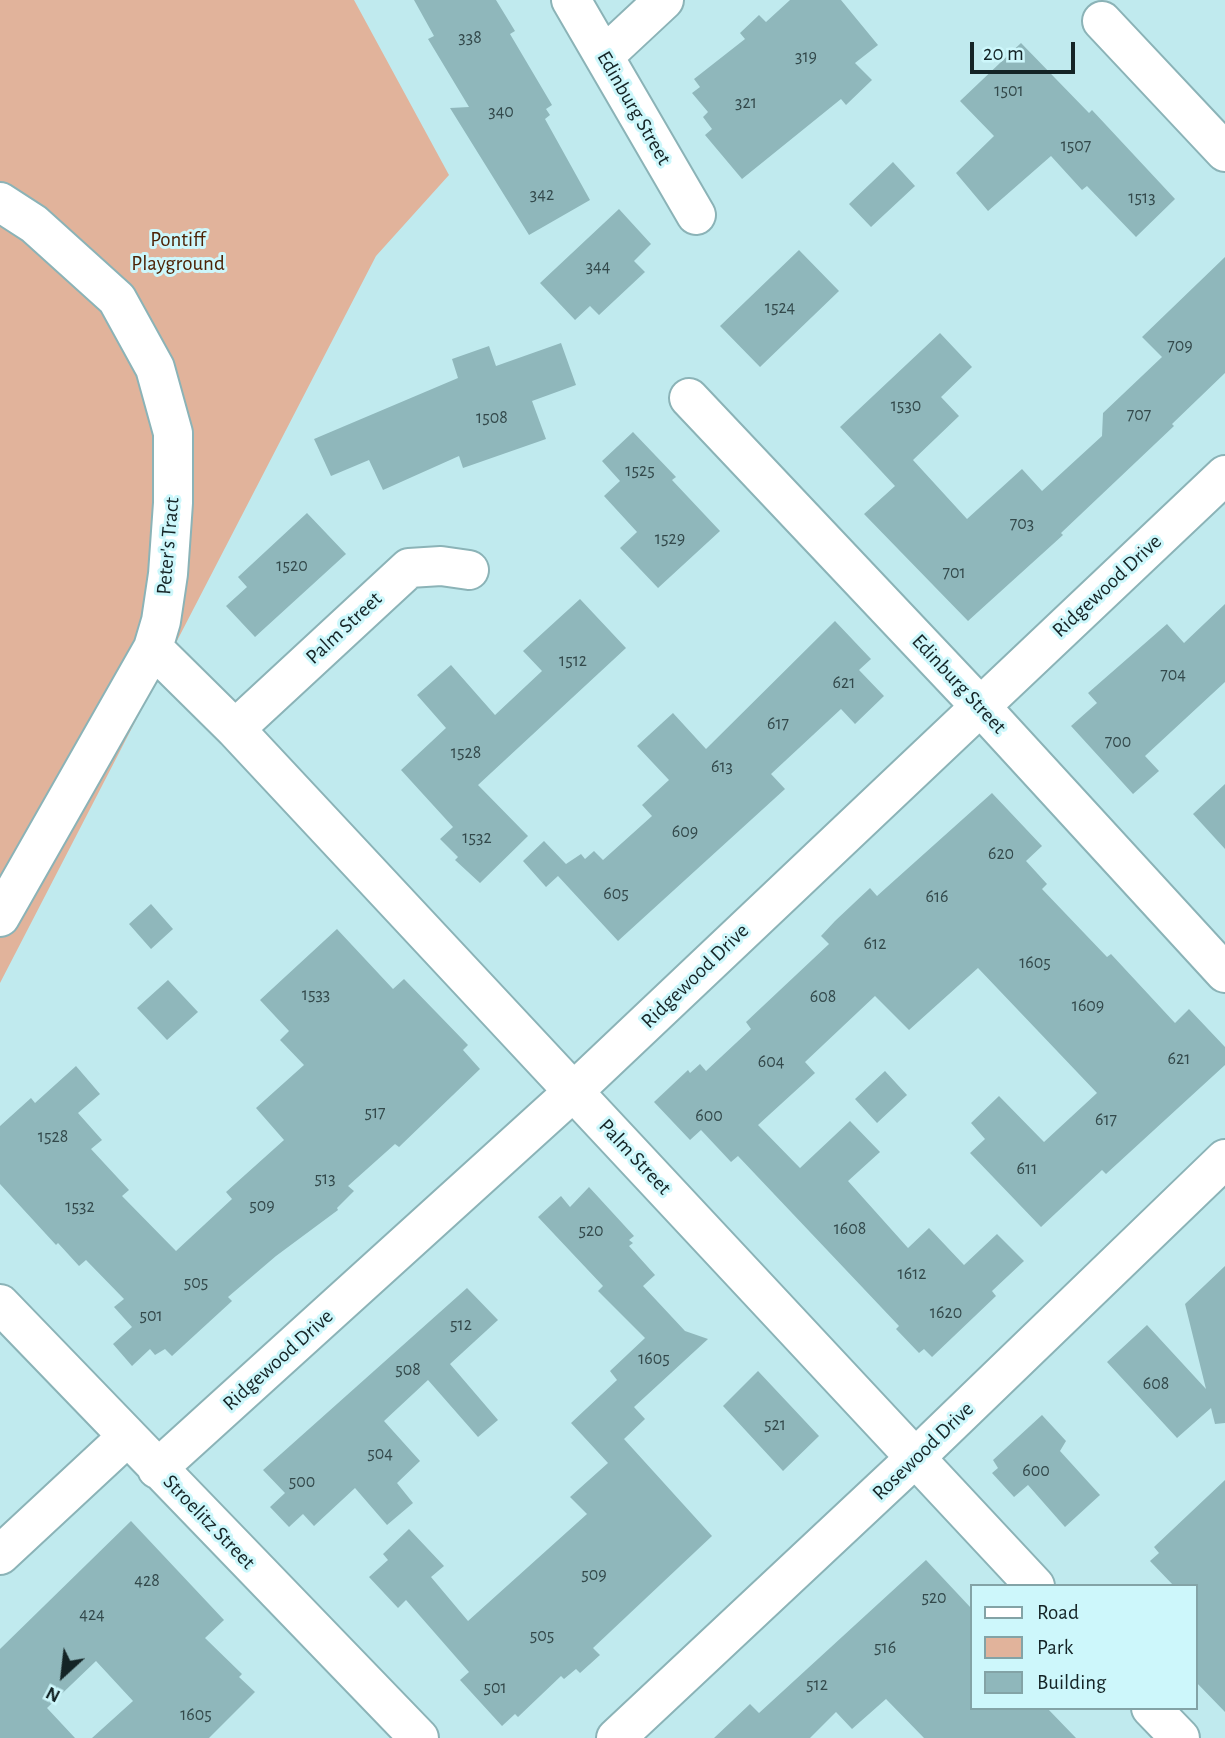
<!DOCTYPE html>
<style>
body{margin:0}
#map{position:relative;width:1225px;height:1738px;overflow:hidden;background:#c0eaee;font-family:"Alegreya Sans",sans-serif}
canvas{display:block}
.legend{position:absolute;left:970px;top:1584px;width:228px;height:126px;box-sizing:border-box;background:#cdf7fb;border:2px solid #83a3a6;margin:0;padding:9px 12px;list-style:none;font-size:21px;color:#142426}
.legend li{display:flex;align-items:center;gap:14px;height:35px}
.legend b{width:35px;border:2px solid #83a3a6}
.north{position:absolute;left:28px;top:1640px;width:70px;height:70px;-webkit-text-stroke:5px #cdf7fb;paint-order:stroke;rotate:207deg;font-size:19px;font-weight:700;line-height:28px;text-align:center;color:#142426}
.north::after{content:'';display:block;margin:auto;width:24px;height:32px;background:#142426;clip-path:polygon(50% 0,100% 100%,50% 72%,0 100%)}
.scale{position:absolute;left:970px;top:42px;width:105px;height:32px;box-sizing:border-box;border:4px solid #142426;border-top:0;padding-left:9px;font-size:21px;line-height:24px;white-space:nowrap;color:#142426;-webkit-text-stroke:5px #cdf7fb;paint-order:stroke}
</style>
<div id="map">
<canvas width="1225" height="1738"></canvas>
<ul class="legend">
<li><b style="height:9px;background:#fff"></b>Road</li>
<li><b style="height:19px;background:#e1b39b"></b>Park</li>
<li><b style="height:19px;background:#8fb7bb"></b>Building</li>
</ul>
<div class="north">N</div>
<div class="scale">20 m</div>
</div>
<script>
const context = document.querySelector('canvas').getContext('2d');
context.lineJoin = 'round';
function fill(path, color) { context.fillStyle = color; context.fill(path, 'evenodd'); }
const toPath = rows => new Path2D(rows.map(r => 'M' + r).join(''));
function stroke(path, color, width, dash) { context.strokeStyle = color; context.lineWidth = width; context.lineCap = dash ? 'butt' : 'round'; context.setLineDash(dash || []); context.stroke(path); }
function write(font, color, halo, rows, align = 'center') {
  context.font = font + ' "Alegreya Sans",sans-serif'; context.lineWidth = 6; context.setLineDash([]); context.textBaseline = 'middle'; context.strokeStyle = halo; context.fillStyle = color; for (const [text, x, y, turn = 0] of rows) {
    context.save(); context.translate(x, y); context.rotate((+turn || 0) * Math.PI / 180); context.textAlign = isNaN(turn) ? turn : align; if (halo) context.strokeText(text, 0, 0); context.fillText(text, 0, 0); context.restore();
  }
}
fill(toPath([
 [0,0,354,0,449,175,376,256,0,983]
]), '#e1b39b');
fill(toPath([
 [414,0,496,0,515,31,510,34,552,105,546,109,550,115,545,119,590,200,529,235,450,108,469,107,428,39,434,36],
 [790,0,841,0,878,45,855,63,872,80,846,105,841,99,742,179,705,135,712,129,703,117,708,112,692,93,700,87,694,79,745,39,740,33,759,15,766,22],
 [1021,43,1089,113,1092,110,1175,199,1136,237,1087,186,1082,190,1051,156,988,211,956,173,994,136,960,101],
 [893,162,915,186,871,227,849,204],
 [619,209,651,244,634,261,645,272,599,315,590,306,575,320,540,283],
 [799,250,839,291,760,367,720,326],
 [1225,257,1225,373,1172,424,1174,426,1061,533,1063,535,968,621,864,514,895,486,840,427,940,333,972,367,941,397,959,416,913,460,967,519,1022,469,1042,491,1102,436,1103,413,1162,357,1142,337],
 [561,343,576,385,532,401,546,439,463,468,459,456,383,490,369,460,331,476,314,439,458,378,452,359,489,346,496,366],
 [633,432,676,477,672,480,720,531,658,588,620,548,637,532,604,496,620,481,602,461],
 [307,513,346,554,255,637,226,606,247,587,238,577],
 [580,599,626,648,478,785,528,836,480,883,455,860,458,857,440,839,453,827,401,770,446,728,417,695,451,665,495,715,542,671,523,651],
 [1225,604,1225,682,1145,756,1159,771,1133,794,1071,726,1097,703,1088,693,1167,624,1184,643],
 [835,621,871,659,859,670,884,696,855,724,841,709,771,774,785,789,618,941,558,876,546,887,523,861,544,841,566,864,581,854,585,859,594,851,603,860,652,816,642,805,669,780,637,746,673,713,706,749],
 [1225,784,1225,849,1193,814],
 [992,793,1042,846,1026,861,1047,884,1042,889,1107,957,1111,954,1175,1023,1189,1009,1225,1047,1225,1065,1106,1174,1102,1170,1041,1227,970,1153,985,1139,971,1123,999,1096,1044,1142,1097,1093,978,968,909,1030,875,996,805,1062,815,1073,758,1125,800,1168,850,1121,880,1152,848,1181,908,1248,929,1228,964,1265,997,1234,1024,1261,992,1291,996,1296,932,1357,924,1349,919,1353,896,1329,899,1326,738,1156,731,1162,701,1130,690,1140,654,1102,688,1070,690,1073,700,1064,706,1071,751,1029,746,1022,829,944,821,936,835,921,870,888,877,896],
 [151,904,173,929,151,949,129,924],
 [337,929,393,989,404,979,468,1045,463,1050,480,1069,399,1147,395,1144,348,1186,354,1191,337,1208,338,1210,276,1256,228,1297,232,1301,172,1356,165,1349,155,1355,150,1349,132,1366,113,1344,132,1327,114,1307,124,1299,86,1260,79,1266,58,1243,56,1245,0,1184,0,1126,31,1098,35,1103,76,1066,100,1094,78,1113,102,1140,91,1149,129,1190,122,1196,176,1251,232,1199,226,1192,284,1140,256,1108,304,1065,280,1040,289,1031,260,1000],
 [168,980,198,1012,167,1040,137,1008],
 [885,1071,907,1095,877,1123,855,1099],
 [589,1187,634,1236,629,1240,633,1243,629,1246,655,1275,643,1286,685,1331,708,1339,634,1407,645,1419,624,1439,712,1536,593,1648,600,1655,580,1673,576,1669,564,1679,561,1676,518,1717,515,1714,502,1726,460,1680,469,1672,406,1600,398,1608,369,1577,388,1560,383,1554,409,1529,444,1566,431,1577,468,1621,587,1514,570,1497,608,1463,571,1423,617,1380,610,1371,645,1338,598,1291,603,1286,538,1217,561,1196,570,1207],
 [1225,1266,1225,1423,1215,1424,1211,1408,1177,1438,1107,1362,1147,1325,1206,1389,1185,1304],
 [467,1288,498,1320,450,1364,498,1420,478,1437,428,1380,384,1421,420,1461,397,1483,413,1503,387,1525,355,1488,314,1526,303,1514,289,1527,270,1507,285,1493,263,1470],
 [758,1371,819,1436,783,1471,723,1406],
 [1042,1415,1066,1441,1060,1451,1100,1495,1065,1527,1028,1485,1014,1497,992,1473,998,1468,993,1460],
 [1225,1480,1225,1712,1195,1681,1195,1586,1174,1586,1150,1561,1159,1553,1154,1547],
 [131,1521,224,1620,205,1638,242,1674,239,1677,255,1692,209,1738,92,1738,133,1701,96,1661,47,1708,75,1738,0,1738,0,1649],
 [926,1560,971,1608,971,1708,1047,1708,1076,1738,924,1738,886,1699,852,1729,836,1712,810,1738,714,1738,750,1704,759,1713]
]), '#8fb7bb');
const minor = toPath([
 [571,0,696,215],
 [1102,21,1225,152],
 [604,56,664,0],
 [0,202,34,224,117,299,155,368,173,433,173,503,168,574,161,621,153,648,0,917],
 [689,398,980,706,1225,973],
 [153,648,235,729,1035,1586],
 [235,729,409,568,441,566,469,570],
 [0,1304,419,1738],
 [157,1469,574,1091,1225,475],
 [0,1555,127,1437],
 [1151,1708,1180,1738],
 [616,1738,914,1459,1225,1159]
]);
stroke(minor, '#8bb3b7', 42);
stroke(minor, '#fff', 38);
write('18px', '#33494b', null, [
 ["338",470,38],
 ["319",806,57],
 ["1501",1009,91],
 ["321",746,103],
 ["340",501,112],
 ["1507",1076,146],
 ["342",542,195],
 ["1513",1142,198],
 ["344",598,267],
 ["1524",780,308],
 ["709",1180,346],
 ["1530",906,406],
 ["707",1139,415],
 ["1508",492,418],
 ["1525",640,471],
 ["703",1022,524],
 ["1529",670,539],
 ["1520",292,566],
 ["701",954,573],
 ["1512",573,661],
 ["704",1173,675],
 ["621",844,683],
 ["617",778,724],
 ["700",1118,742],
 ["1528",466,753],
 ["613",722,767],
 ["609",685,832],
 ["1532",477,838],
 ["620",1001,854],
 ["605",616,894],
 ["616",937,897],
 ["612",875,944],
 ["1605",1035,963],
 ["1533",316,995],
 ["608",823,997],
 ["1609",1088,1006],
 ["621",1179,1059],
 ["604",771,1062],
 ["517",375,1113],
 ["600",709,1116],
 ["617",1106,1120],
 ["1528",53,1137],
 ["611",1027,1169],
 ["513",325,1179],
 ["509",262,1206],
 ["1532",80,1207],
 ["1608",850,1229],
 ["520",591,1231],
 ["1612",912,1274],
 ["505",196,1283],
 ["1620",946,1313],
 ["501",151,1316],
 ["512",461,1325],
 ["1605",654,1359],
 ["508",408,1370],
 ["608",1156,1384],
 ["521",775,1425],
 ["504",380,1454],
 ["600",1036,1471],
 ["500",302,1482],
 ["509",594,1575],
 ["428",147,1581],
 ["520",934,1598],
 ["424",92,1615],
 ["505",542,1636],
 ["516",885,1648],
 ["512",817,1685],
 ["501",495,1688],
 ["1605",196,1715]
]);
write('21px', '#142426', '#cdf7fb', [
 ["Edinburg Street",634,108,60],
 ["Peter's Tract",168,546,-85],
 ["Ridgewood Drive",1107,586,-43],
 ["Palm Street",344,628,-43],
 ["Edinburg Street",959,684,47],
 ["Ridgewood Drive",695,976,-44],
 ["Palm Street",635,1157,47],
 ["Ridgewood Drive",278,1360,-42],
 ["Rosewood Drive",923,1451,-44],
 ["Stroelitz Street",209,1522,46]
]);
write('21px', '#4d2205', '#cdf7fb', [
 ["Pontiff",178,240],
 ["Playground",178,264]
]);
</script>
